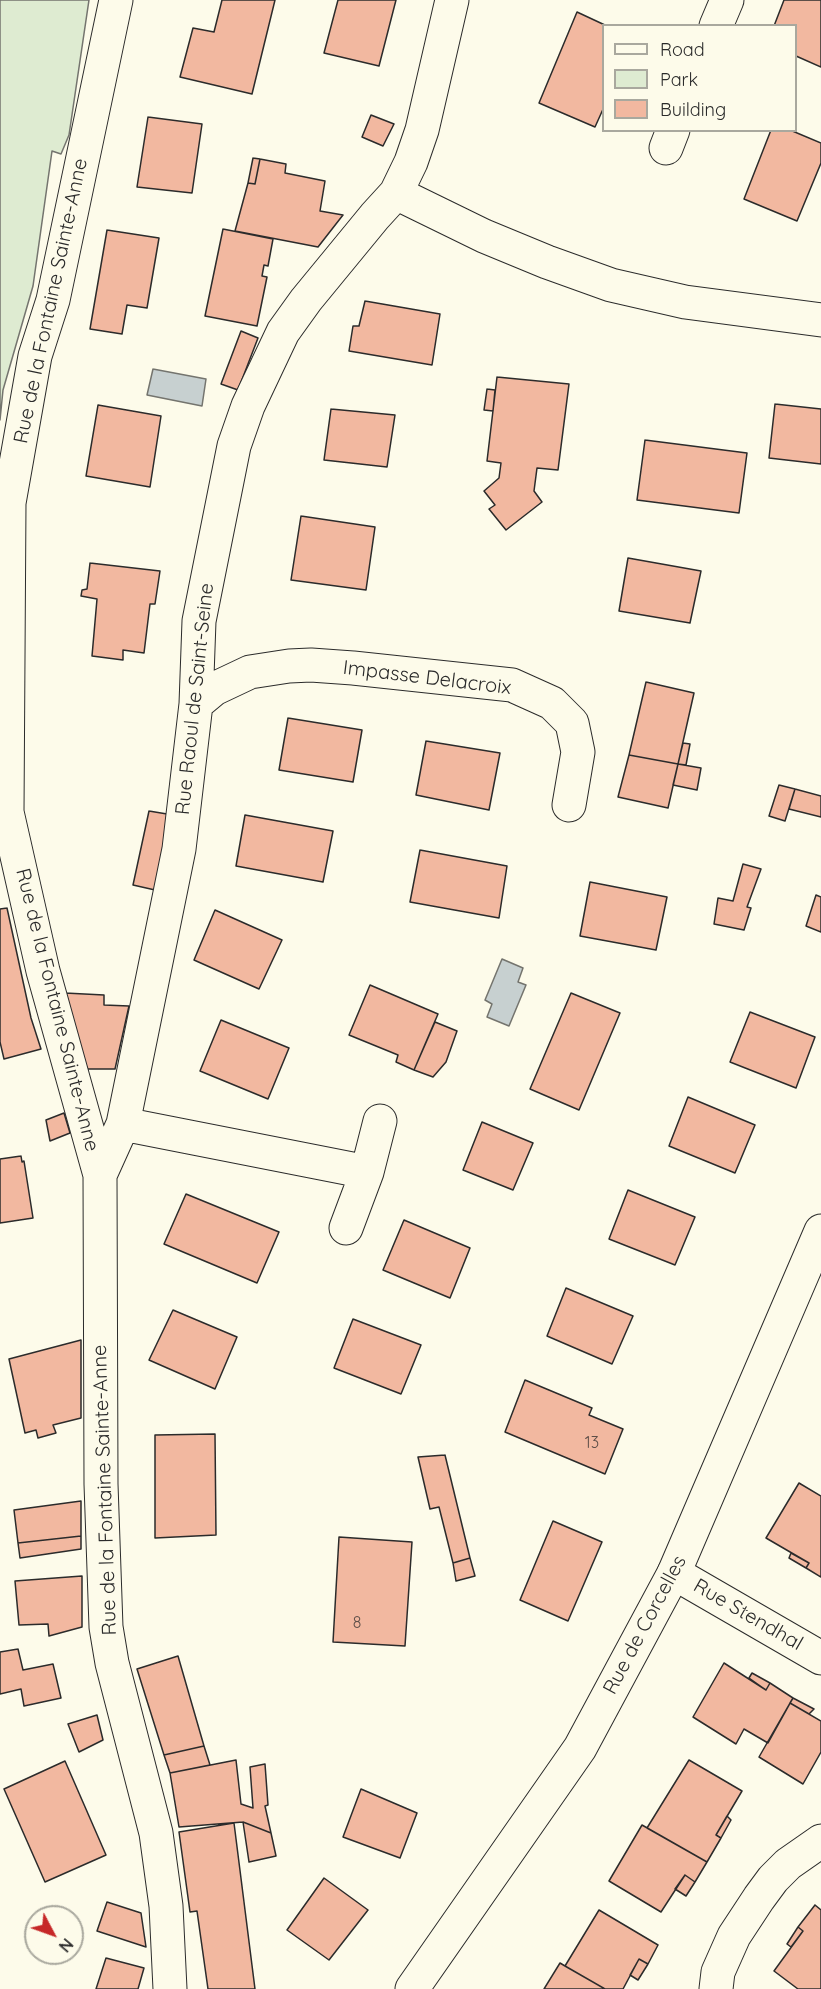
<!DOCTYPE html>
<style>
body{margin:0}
#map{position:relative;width:821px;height:1989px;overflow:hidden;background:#fdfbea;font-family:Quicksand,sans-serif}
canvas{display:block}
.legend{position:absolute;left:602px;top:24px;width:195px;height:108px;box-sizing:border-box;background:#fdfbea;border:2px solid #a9a89e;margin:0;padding:8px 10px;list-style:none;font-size:18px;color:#2b2b2b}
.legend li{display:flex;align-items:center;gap:12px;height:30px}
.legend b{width:30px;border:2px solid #a9a89e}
.north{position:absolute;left:24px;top:1905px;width:60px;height:60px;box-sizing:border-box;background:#fdfbea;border:2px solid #a9a89e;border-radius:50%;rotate:131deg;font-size:16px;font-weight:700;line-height:24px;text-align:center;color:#2b2b2b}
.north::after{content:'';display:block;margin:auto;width:21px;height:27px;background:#c62828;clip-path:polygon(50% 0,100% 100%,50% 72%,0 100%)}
</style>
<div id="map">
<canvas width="821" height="1989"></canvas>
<ul class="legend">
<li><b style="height:8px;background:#fdfbea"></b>Road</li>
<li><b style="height:16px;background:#deebd1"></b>Park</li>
<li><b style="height:16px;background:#f2b8a0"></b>Building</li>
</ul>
<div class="north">N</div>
</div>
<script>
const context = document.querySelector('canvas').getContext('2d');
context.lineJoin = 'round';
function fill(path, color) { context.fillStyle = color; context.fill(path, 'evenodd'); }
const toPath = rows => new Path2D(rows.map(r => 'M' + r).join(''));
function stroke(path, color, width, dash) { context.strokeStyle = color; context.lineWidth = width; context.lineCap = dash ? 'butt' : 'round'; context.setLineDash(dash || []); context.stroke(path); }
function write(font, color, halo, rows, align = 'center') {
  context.font = font + ' Quicksand,sans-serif'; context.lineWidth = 4.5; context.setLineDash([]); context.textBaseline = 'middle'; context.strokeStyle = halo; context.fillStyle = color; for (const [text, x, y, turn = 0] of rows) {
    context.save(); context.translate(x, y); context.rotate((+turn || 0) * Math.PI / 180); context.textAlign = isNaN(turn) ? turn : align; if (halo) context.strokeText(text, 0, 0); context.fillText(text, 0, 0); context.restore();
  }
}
const green = toPath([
 [0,0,89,0,69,135,61,154,52,151,33,286,3,390,0,420,0,0]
]);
fill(green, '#deebd1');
stroke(green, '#74746e', 1.5);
const water = toPath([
 [153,369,206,379,202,406,147,395,153,369],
 [502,959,523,968,518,982,526,985,509,1026,487,1017,492,1004,485,1000,502,959]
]);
fill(water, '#c7d0d0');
stroke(water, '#74746e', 1.5);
const building = toPath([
 [222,0,275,0,252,94,180,77,193,28,214,32,222,0],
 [338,0,396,0,379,66,324,53,338,0],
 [784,0,821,0,821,67,796,56,796,26,774,26,784,0],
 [577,12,607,26,604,26,604,107,595,127,539,103,577,12],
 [371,115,394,124,383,146,362,137,371,115],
 [148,117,202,124,192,193,137,187,148,117],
 [771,130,790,130,821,143,821,163,797,221,744,199,771,130],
 [253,158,260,159,255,184,248,183,253,158],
 [260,159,286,164,285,173,325,181,320,211,343,215,318,247,235,231,248,183,255,184,260,159],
 [223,229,273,239,268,266,264,265,262,276,267,277,257,326,205,316,223,229],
 [107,230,159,238,147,308,127,305,122,334,90,329,107,230],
 [365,301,440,314,432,365,349,351,353,326,359,326,365,301],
 [241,331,258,338,238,390,221,384,241,331],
 [497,377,569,384,558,470,537,468,534,491,542,502,506,530,489,509,495,505,484,491,499,478,501,463,487,461,497,377],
 [487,389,495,390,493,411,484,410,487,389],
 [775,404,821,409,821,464,769,458,775,404],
 [98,405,161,416,150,487,86,476,98,405],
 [331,409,395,415,387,467,324,460,331,409],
 [645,440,747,453,739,513,637,500,645,440],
 [301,516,375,527,366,590,291,580,301,516],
 [628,558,701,571,690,623,619,611,628,558],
 [90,563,160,571,155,604,150,604,144,653,123,650,123,660,92,656,97,599,81,596,82,590,87,589,90,563],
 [646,682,694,693,678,764,629,755,646,682],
 [288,718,362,730,353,782,279,770,288,718],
 [426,741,500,753,489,810,416,795,426,741],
 [683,743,690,744,686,765,678,764,683,743],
 [629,755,678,764,668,808,618,797,629,755],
 [678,764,701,768,697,790,673,785,678,764],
 [779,785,795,789,785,821,769,816,779,785],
 [795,789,821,796,821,817,789,809,795,789],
 [149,811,173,815,155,890,133,885,149,811],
 [245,815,333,831,323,882,236,866,245,815],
 [420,850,507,866,499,918,410,902,420,850],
 [743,864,761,869,747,907,751,908,744,930,714,924,718,898,733,901,743,864],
 [590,882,667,897,656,950,580,936,590,882],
 [816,895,821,897,821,932,806,926,816,895],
 [7,908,31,1018,41,1049,4,1059,0,1042,0,909,7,908],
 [215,910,282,940,259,989,194,960,215,910],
 [370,985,438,1014,414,1070,396,1062,398,1055,349,1035,370,985],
 [65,993,104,995,104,1005,129,1006,115,1069,87,1069,65,993],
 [571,993,620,1013,579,1110,530,1089,571,993],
 [750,1012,815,1037,796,1088,730,1062,750,1012],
 [221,1020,289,1048,268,1099,200,1071,221,1020],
 [435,1022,457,1031,446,1062,433,1077,414,1070,435,1022],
 [688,1097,755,1125,735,1173,669,1146,688,1097],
 [64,1113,70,1133,50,1141,46,1120,64,1113],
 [482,1122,533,1143,513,1190,463,1170,482,1122],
 [21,1156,22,1162,24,1161,33,1218,0,1223,0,1159,21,1156],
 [628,1190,695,1217,675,1265,609,1239,628,1190],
 [186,1194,279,1232,257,1283,164,1244,186,1194],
 [404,1220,470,1248,450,1298,383,1270,404,1220],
 [566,1288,633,1316,612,1364,547,1336,566,1288],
 [173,1310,237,1337,215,1389,149,1360,173,1310],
 [353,1319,421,1345,401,1394,334,1368,353,1319],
 [81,1340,81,1418,53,1425,56,1433,38,1438,36,1430,25,1433,9,1359,81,1340],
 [525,1380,592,1408,589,1415,623,1429,605,1474,505,1432,525,1380],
 [215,1434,216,1535,155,1538,155,1435,215,1434],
 [445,1455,470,1558,453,1563,439,1507,430,1509,418,1457,445,1455],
 [799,1483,821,1496,821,1577,806,1568,809,1563,766,1538,799,1483],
 [81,1501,81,1536,18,1543,14,1510,81,1501],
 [553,1521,602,1542,568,1621,520,1600,553,1521],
 [81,1536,81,1549,20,1558,18,1543,81,1536],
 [339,1537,412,1542,405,1646,333,1642,339,1537],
 [791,1553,809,1563,806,1568,789,1558,791,1553],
 [470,1558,475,1576,456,1581,453,1563,470,1558],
 [82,1576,82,1627,49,1636,48,1624,19,1625,15,1581,82,1576],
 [18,1649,23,1670,53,1664,61,1698,24,1706,21,1689,0,1694,0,1652,18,1649],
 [178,1656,204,1746,164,1755,137,1669,178,1656],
 [724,1663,766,1690,770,1683,793,1698,768,1743,744,1729,736,1744,693,1717,724,1663],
 [752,1673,770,1683,766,1690,749,1678,752,1673],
 [793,1698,814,1709,809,1714,790,1703,793,1698],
 [790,1703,821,1721,821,1752,803,1784,759,1757,790,1703],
 [97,1715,103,1740,79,1752,68,1724,97,1715],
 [204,1746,210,1765,170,1773,164,1755,204,1746],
 [236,1760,241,1804,253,1808,250,1767,265,1764,268,1805,265,1806,271,1833,243,1822,179,1827,170,1773,236,1760],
 [689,1760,742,1791,716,1835,721,1838,707,1862,647,1828,689,1760],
 [65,1761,106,1855,45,1882,4,1789,65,1761],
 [361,1789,417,1813,400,1858,343,1837,361,1789],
 [727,1816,731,1820,721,1838,716,1835,727,1816],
 [243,1822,271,1833,276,1856,249,1862,243,1822],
 [234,1823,255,1989,208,1989,197,1911,190,1912,179,1832,234,1823],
 [642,1825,707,1862,695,1882,685,1875,661,1912,609,1881,642,1825],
 [685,1875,695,1882,686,1896,675,1889,685,1875],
 [324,1878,368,1910,329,1960,287,1930,324,1878],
 [107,1902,141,1913,146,1947,97,1931,107,1902],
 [815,1905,821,1910,821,1989,798,1989,774,1971,803,1931,798,1927,815,1905],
 [599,1910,658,1945,648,1964,639,1959,623,1989,605,1989,565,1966,599,1910],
 [798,1927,803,1931,791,1947,787,1944,798,1927],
 [106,1958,144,1968,138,1989,96,1989,106,1958],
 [639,1959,648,1964,638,1980,630,1975,639,1959],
 [560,1963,565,1966,605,1989,544,1989,560,1963]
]);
fill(building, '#f2b8a0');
stroke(building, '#2b2b2b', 1.5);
const minor = toPath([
 [116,0,53,300,35,356,9,503,7,812,43,971,100,1175,101,1484,106,1627,112,1663,156,1833,166,1906,170,1989],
 [716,26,727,0],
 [666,148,673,130],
 [396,193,411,162,422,130,452,0],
 [196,704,214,689,250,672,289,666,311,665,353,668,512,685,552,703,572,723,578,752,569,805],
 [123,1124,367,1172,346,1228],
 [367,1172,380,1121],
 [100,1175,123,1124,179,849,196,704,199,621,234,446,248,406,283,332,306,300,375,216,396,193,484,236,547,262,611,285,685,302,821,320],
 [674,1573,821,1658],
 [716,1989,718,1972,734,1936,759,1898,773,1879,788,1864,821,1841]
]);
const secondary = toPath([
 [412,1989,580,1748,674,1573,821,1231]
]);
stroke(minor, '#2b2b2b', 35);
stroke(secondary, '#2b2b2b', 35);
stroke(minor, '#fdfbea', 33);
stroke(secondary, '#fdfbea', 33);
write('16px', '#5d4e48', null, [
 ["13",592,1443],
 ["8",357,1623]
]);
write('20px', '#2b2b2b', '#fdfbea', [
 ["Rue de la Fontaine Sainte-Anne",51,301,-78],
 ["Impasse Delacroix",427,678,7],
 ["Rue Raoul de Saint-Seine",195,699,-84],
 ["Rue de la Fontaine Sainte-Anne",57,1010,76],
 ["Rue de la Fontaine Sainte-Anne",105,1490,-92],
 ["Rue Stendhal",748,1615,30],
 ["Rue de Corcelles",645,1625,-62]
]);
</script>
